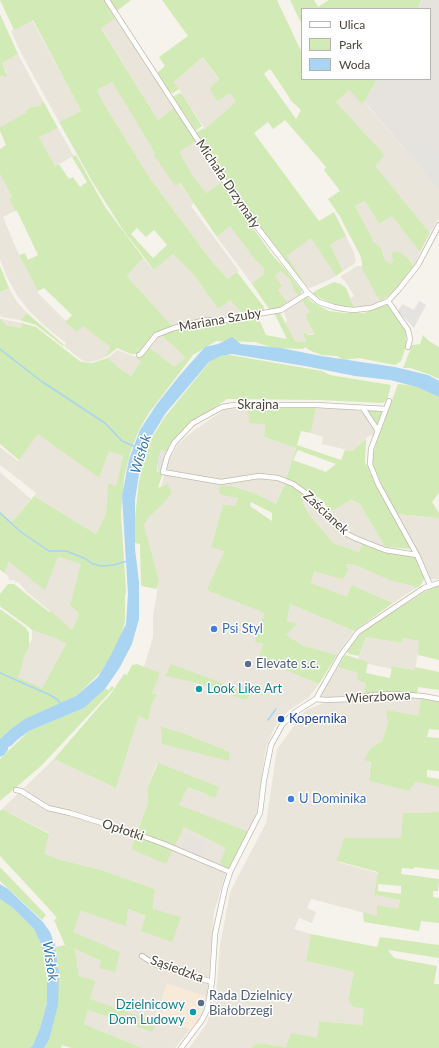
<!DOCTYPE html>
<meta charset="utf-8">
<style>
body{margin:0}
#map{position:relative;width:439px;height:1048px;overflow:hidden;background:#f6f3ec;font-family:Lato,sans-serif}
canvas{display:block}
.legend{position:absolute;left:301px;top:8px;width:130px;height:72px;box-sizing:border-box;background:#fff;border:1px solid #b7b4b0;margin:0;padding:5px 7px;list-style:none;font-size:12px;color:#4b4439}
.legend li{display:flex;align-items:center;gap:8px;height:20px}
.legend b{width:20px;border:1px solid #b7b4b0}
</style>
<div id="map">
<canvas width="439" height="1048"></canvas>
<ul class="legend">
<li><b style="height:5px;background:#fff"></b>Ulica</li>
<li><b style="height:11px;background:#d2eab5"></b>Park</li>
<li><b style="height:11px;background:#a9d4f2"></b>Woda</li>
</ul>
</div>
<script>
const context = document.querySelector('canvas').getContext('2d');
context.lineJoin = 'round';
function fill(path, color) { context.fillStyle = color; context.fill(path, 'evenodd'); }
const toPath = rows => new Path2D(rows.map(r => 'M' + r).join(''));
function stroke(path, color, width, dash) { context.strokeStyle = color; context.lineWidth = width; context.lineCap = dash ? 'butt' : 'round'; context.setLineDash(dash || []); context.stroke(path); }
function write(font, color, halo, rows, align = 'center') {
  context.font = font + ' Lato,sans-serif'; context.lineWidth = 3; context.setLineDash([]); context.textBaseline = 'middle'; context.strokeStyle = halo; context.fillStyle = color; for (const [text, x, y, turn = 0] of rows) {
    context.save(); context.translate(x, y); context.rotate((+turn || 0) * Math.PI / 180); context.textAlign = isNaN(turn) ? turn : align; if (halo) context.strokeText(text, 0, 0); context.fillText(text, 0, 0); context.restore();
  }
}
fill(toPath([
 [115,18,174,108,158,120,101,27],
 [32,20,81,111,59,122,21,53,11,31],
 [18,54,43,101,40,106,31,107,27,113,0,127,0,76,4,77,6,72,1,63],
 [203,57,219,80,221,99,230,93,237,102,205,129,174,82],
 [112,82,175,186,179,183,194,203,191,206,239,271,228,279,213,263,149,177,103,102,97,90],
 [349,90,361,103,365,101,367,105,439,190,439,218,430,233,374,166,385,155,336,102],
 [58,128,74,156,55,166,39,137],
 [196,141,221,183,206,193,193,176,178,152],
 [0,174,12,197,9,199,15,211,3,217,19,255,38,291,38,293,66,321,65,322,77,332,83,325,110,347,106,357,98,360,89,362,83,361,64,346,66,343,45,326,29,311,17,295,7,277,0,259],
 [365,201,379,224,392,216,420,252,414,267,407,257,399,252,393,252,391,255,393,262,390,264,385,260,380,246,373,242,372,237,355,206],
 [230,226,255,260,264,268,264,274,252,284,217,237],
 [346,236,354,253,356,261,354,264,343,271,330,245],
 [311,237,336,276,329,280,310,288,307,287,287,256],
 [173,254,194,275,218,309,230,299,245,316,173,327,127,276,140,261,144,259,154,270],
 [357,266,362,266,380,301,366,306,354,307,351,298,354,296,345,281,341,278,341,276],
 [281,271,290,280,294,291,299,296,289,304,278,290,275,276],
 [9,288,17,302,27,313,20,320,1,317,0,314,0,292],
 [301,299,311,312,306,314,307,320,315,335,304,333,307,342,295,341,285,323,287,321,284,313,285,311],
 [1,319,22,323,21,328,4,325],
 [160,334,179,352,187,358,175,366,172,365,150,348,148,348,151,343],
 [117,350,136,357,141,362,131,376,118,367,108,358],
 [316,405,362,411,373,426,374,430,374,436,370,435,352,451,322,444,323,437,311,433],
 [236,406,248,407,265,424,264,437,296,448,286,479,276,504,254,493,231,486,238,498,235,506,223,506,211,545,224,552,218,568,266,613,256,642,263,644,258,659,319,684,309,697,288,711,278,720,266,747,256,816,249,832,178,806,188,787,215,798,157,763,148,787,148,803,131,849,184,827,226,848,229,871,225,876,214,912,207,997,167,984,155,1018,173,1022,190,1029,175,1048,142,1048,84,1024,88,1010,152,1032,90,999,79,976,75,949,101,961,99,968,116,965,120,952,72,933,81,911,125,925,128,909,146,916,153,909,155,889,101,870,61,860,43,854,49,833,2,809,54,759,116,788,139,716,148,719,152,703,157,695,152,693,159,674,144,667,153,637,153,617,159,580,144,525,149,517,160,507,167,484,161,486,169,460,178,444,193,431,224,410],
 [193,682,250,694,229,695],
 [162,726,172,730,183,733,230,752,229,760,162,744],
 [38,433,99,478,109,450,123,456,116,487,108,483,106,514,96,534,34,496,36,493,0,465,0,447,18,461],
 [0,472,31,499,12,522,0,511],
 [307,497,333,525,363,543,359,552,333,543,309,514,302,502],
 [351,500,360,504,385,547,379,546,358,537,345,531,337,523,330,512],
 [396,514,439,518,439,579,430,579],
 [58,557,82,564,70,605,79,614,72,630,27,592,19,583,13,580,9,580,8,576,4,573,9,562,34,581],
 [346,564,356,565,414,586,414,589,393,603,354,586,351,586,348,598,311,583,314,570,334,577],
 [290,604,354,631,337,655,302,645,285,635,297,624,287,621],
 [32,630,59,639,66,644,42,688,16,677,20,673,25,654,32,639],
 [366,637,402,643,403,638,420,641,415,670,393,666,392,669,368,664,368,662,358,660],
 [338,667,358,673,366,683,364,695,325,698,322,695,322,693],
 [385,696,421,698,418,716,388,723,382,741,371,748,369,781,409,791,416,782,439,787,439,812,404,813,401,838,344,838,338,862,378,873,374,895,400,900,398,910,377,905,377,916,311,899,307,908,316,912,312,923,299,918,294,929,311,934,306,961,354,972,348,1000,353,1007,364,1009,362,1025,319,1021,317,1038,286,1047,258,1043,250,1048,189,1048,207,1023,216,994,220,946,230,892,266,823,277,749,306,710,321,704,330,702]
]), '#eae5da');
fill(toPath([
 [167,983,207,997,206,1006,202,1017,197,1024,190,1029,173,1022,154,1018]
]), '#f7ead8');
fill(toPath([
 [423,0,439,0,439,190,366,103,365,101,377,79,430,79,430,9,417,9],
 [186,834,208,842,200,860,180,851]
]), '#e6e2dd');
fill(toPath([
 [0,0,104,0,115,18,101,28,158,120,174,108,196,141,179,152,193,176,206,193,221,183,273,256,285,269,302,291,300,295,299,296,294,291,290,280,281,271,275,276,282,286,278,290,289,304,280,309,269,309,252,284,264,274,264,268,255,260,230,226,217,237,180,183,175,186,154,155,155,153,112,82,97,90,103,102,149,177,213,263,228,279,237,272,260,302,264,307,264,310,245,316,230,300,218,309,194,275,173,254,154,270,123,230,92,181,59,122,81,111,33,20,14,30],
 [137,228,146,237,154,230,167,245,153,258,131,234],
 [109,0,131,0,117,11],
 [162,0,277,0,302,53,302,79,377,79,365,101,361,103,349,90,336,102,385,155,375,166,430,233,420,252,392,216,379,224,365,201,355,206,372,237,373,242,380,246,385,260,390,264,393,262,391,255,393,252,399,252,407,257,414,267,400,286,387,297,380,301,373,289,362,268,362,262,360,255,339,215,328,199,340,191,324,170,326,167,285,120,273,129,268,122,254,133,319,221,334,212,346,236,330,245,343,271,336,276,311,238,287,256,307,287,305,286,260,229,229,185,197,134,197,132,204,128,205,129,236,102,230,93,221,99,216,100,210,89,219,79,203,57,174,82,179,89,173,93,170,92,157,73,165,66,159,57,188,36],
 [268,70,271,70,289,97,290,100,301,110,296,119,264,74],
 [290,0,314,0,318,7,329,0,422,0,417,9,302,9,302,25],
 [0,14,18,54,2,63,7,77,0,76],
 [179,93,182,94,202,126,197,130,195,130,173,97],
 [43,101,58,128,39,137,55,166,59,164,69,179,73,177,80,187,87,182,72,157,76,155,105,207,144,259,140,261,127,276,173,327,159,333,139,354,131,354,117,348,106,357,110,347,83,326,77,332,65,322,72,315,44,288,38,291,19,255,25,253,28,260,38,255,17,211,15,211,9,199,12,197,0,174,0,149,6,145,0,131,0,127,26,113,26,111,31,107,40,106],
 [0,266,9,288,0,292],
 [334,282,341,284,346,288,354,307,341,306,330,303,313,294,315,291],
 [307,297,312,302,329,311,344,313,364,313,387,305,390,306,406,331,406,347,401,361,395,365,359,358,343,360,337,356,322,355,311,351,305,347,304,349,274,348,255,342,216,341,193,355,149,413,139,430,130,453,124,478,121,513,126,592,125,596,125,621,120,641,100,673,76,696,11,729,0,739,0,609,25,627,29,633,29,647,25,654,20,673,17,677,42,688,66,644,58,639,32,630,30,628,1,607,0,606,0,594,8,584,14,584,49,612,51,611,72,630,79,614,70,605,81,564,58,557,45,590,9,562,4,573,0,570,0,511,12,522,34,496,96,534,106,514,108,483,116,486,123,456,109,451,99,478,38,434,19,460,0,444,0,319,1,319,5,325,21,328,22,323,36,327,81,362,92,363,108,358,118,367,131,376,141,362,135,357,142,354,148,348,150,348,172,365,175,366,186,358,160,334,194,324,257,315,266,335,287,339,274,313,280,313,295,341,306,342,303,332,309,335,315,335,307,320,306,314,310,312,301,299],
 [27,313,49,332,64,345,63,346,36,325,20,320],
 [423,335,429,341,439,347,439,379,428,374,410,368,403,368,412,345,420,344],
 [224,354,322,371,330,375,391,385,387,401,382,403,319,400,227,399,192,423,167,452,161,450,158,461,157,472,163,472,158,488,167,484,171,490,171,494,160,507,149,517,144,525,159,580,157,589,141,586,140,544,135,543,134,527,139,481,147,446,164,418,212,359],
 [398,384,415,386,439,397,439,493,432,502,439,513,439,518,396,514,378,478,371,460,378,438],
 [248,407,316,407,311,433,301,431,297,445,341,460,345,450,352,451,366,439,365,462,411,549,385,547,360,504,351,500,330,512,322,500,308,491,286,479,296,448,264,437,265,424,249,423],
 [298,450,336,464,326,472,293,460],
 [368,410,383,412,377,426,367,411],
 [285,483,292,485,307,497,302,502,309,514,333,543,359,552,363,543,414,556,416,558,425,578,420,586,414,589,414,586,392,581,356,565,346,564,348,570,343,579,334,577,314,571,311,583,347,597,351,586,354,586,393,603,354,631,290,604,287,621,297,624,286,635,302,645,337,655,319,684,258,659,263,644,255,642,258,630,265,613,207,590,224,552,211,546,223,505,235,506,238,498,222,495,219,493,220,486,231,486,254,493,276,504],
 [251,502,272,513,272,521,250,506],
 [439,585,439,660,418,655,419,641,403,638,402,643,366,637,359,656,349,654,347,651,363,631,429,589],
 [346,655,368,662,366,673,390,678,392,666,414,670,415,667,439,672,439,690,418,687,417,694,364,695,366,683,357,680,358,673,338,667,344,657],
 [137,664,160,673,152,693,157,695,152,703,148,720,139,716,116,788,54,759,104,701,110,695,124,674,127,675,132,665],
 [171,664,251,694,246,700,193,682,165,676],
 [112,686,114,688,41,766,0,801,0,759,29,731,84,708,105,689,109,690],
 [421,698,439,702,439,730,429,729,427,737,439,738,439,771,427,770,427,777,439,779,439,787,416,782,409,791,369,781,371,762,364,760,371,748,382,741,388,723,386,710,418,716],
 [161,726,172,730,183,733,230,752,229,761,162,744],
 [158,763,219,787,215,798,188,787,179,805,249,832,229,871,220,862,226,848,184,827,166,864,131,849,148,803,148,787],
 [2,809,49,834,44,854,61,860,101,870,155,889,153,909,181,917,172,942,141,931,146,916,128,909,126,926,81,911,73,932,120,952,115,972,99,968,101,961,75,949,79,976,95,981,90,999,156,1022,152,1032,88,1010,84,1024,142,1048,71,1048,62,1045,61,1048,44,1048,49,1040,59,972,56,947,65,945,54,920,57,918,41,900,0,856,0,811],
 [439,812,439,870,415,867,413,869,402,868,401,874,439,879,438,891,433,891,433,897,439,898,439,923,421,921,419,931,364,922,363,912,377,916,377,905,398,909,400,900,374,895,378,872,337,861,344,838,401,838,403,813],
 [378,884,401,886,401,894,378,891],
 [0,867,46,915,42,920,0,881],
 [0,899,13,908,34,929,42,946,47,972,47,1003,40,1028,33,1045,30,1048,0,1048],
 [311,934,377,947,380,937,439,945,439,958,388,950,394,958,437,966,434,984,439,984,439,1048,250,1048,258,1043,286,1047,291,1033,317,1038,319,1021,362,1025,364,1009,353,1007,348,1000,354,972,306,961]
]), '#d2eab5');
fill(toPath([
 [421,136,439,151,439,190,405,150],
 [419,301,426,305,414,328,398,311,402,304,414,310],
 [161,450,167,452,163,472,158,472,158,461]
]), '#e5e3e0');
fill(toPath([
 [232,337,241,344,281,348,321,356,395,367,428,375,439,381,439,397,417,387,390,380,355,376,305,366,232,354,220,356,209,362,165,414,150,439,139,474,135,500,135,549,139,582,139,619,132,644,120,667,105,689,84,708,29,731,17,740,11,746,8,747,8,750,4,755,0,757,0,739,11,729,25,719,76,696,98,677,111,655,126,624,128,594,122,496,129,459,140,430,157,404,180,375,205,347,218,344],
 [0,884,8,889,43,922,50,932,55,945,59,972,58,1005,49,1040,44,1048,30,1048,33,1045,40,1028,47,1003,47,972,42,946,34,929,13,908,0,899]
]), '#a9d4f2');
stroke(toPath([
 [0,349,41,381,105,423,122,441,136,447],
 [0,513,21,532,49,551,66,551,84,558,93,564,101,566,114,565,127,561],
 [0,673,50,695,58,700,60,703],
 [268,720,276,709]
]), '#a9d4f2', 1.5);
const street = toPath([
 [107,0,240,205,308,293,319,302,334,307,344,309,354,310,371,308,388,301,408,330,410,339,408,347],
 [388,301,400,288,418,265,439,225],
 [139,355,141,354,156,335,174,328,206,320,234,320,252,315,281,310,308,293],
 [389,401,371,449,370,464,378,484,417,555,430,585],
 [363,408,378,431],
 [386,409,316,405,234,405,222,407,193,423,174,443,167,457,163,472,221,482,259,476,278,478,293,484,303,491,312,498,338,528,345,533,357,539,385,550,417,555],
 [316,699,326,700,350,699,375,695,392,694,423,696,439,699],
 [16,790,21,791,48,808,70,813,134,833,164,844,230,872],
 [142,956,154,964,212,982],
 [181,1048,202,1020,207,1010,212,982,215,934,225,888,230,872,260,813,264,780,271,745,282,725,294,713,316,699,341,655,358,632,424,588,439,583]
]);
stroke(street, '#c2bbae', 6);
stroke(street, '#fff', 4.5);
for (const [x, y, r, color] of [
 [214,629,4,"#3f7fe0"],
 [248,664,4,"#5c6f8a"],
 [199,689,4,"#0f9aa8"],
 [281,719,4,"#1a4fb4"],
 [291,799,4,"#3f7fe0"],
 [201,1003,4,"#5c6f8a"],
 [193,1012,4,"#0f9aa8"]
]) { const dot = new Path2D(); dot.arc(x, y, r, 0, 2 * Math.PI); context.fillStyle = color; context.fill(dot); stroke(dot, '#fff', 1.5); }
write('13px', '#4b4439', '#fff', [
 ["Michała Drzymały",228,184,56],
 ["Mariana Szuby",220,320,-10],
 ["Skrajna",258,405],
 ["Zaścianek",326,513,43],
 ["Wierzbowa",378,697,-3],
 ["Opłotki",123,830,18],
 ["Sąsiedzka",177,969,20]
]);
write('13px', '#366cbe', '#fff', [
 ["Psi Styl",222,629],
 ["U Dominika",299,799]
], 'left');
write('13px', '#4e5e75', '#fff', [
 ["Elevate s.c.",256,664],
 ["Rada Dzielnicy",209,996],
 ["Białobrzegi",209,1011]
], 'left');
write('13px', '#0d838f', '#fff', [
 ["Look Like Art",207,689],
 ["Dzielnicowy",185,1005,"right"],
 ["Dom Ludowy",185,1020,"right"]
], 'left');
write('13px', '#164399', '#fff', [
 ["Kopernika",289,719]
], 'left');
write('italic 14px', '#2e7ab2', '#fff', [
 ["Wisłok",141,454,-73],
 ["Wisłok",50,961,81]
]);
</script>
